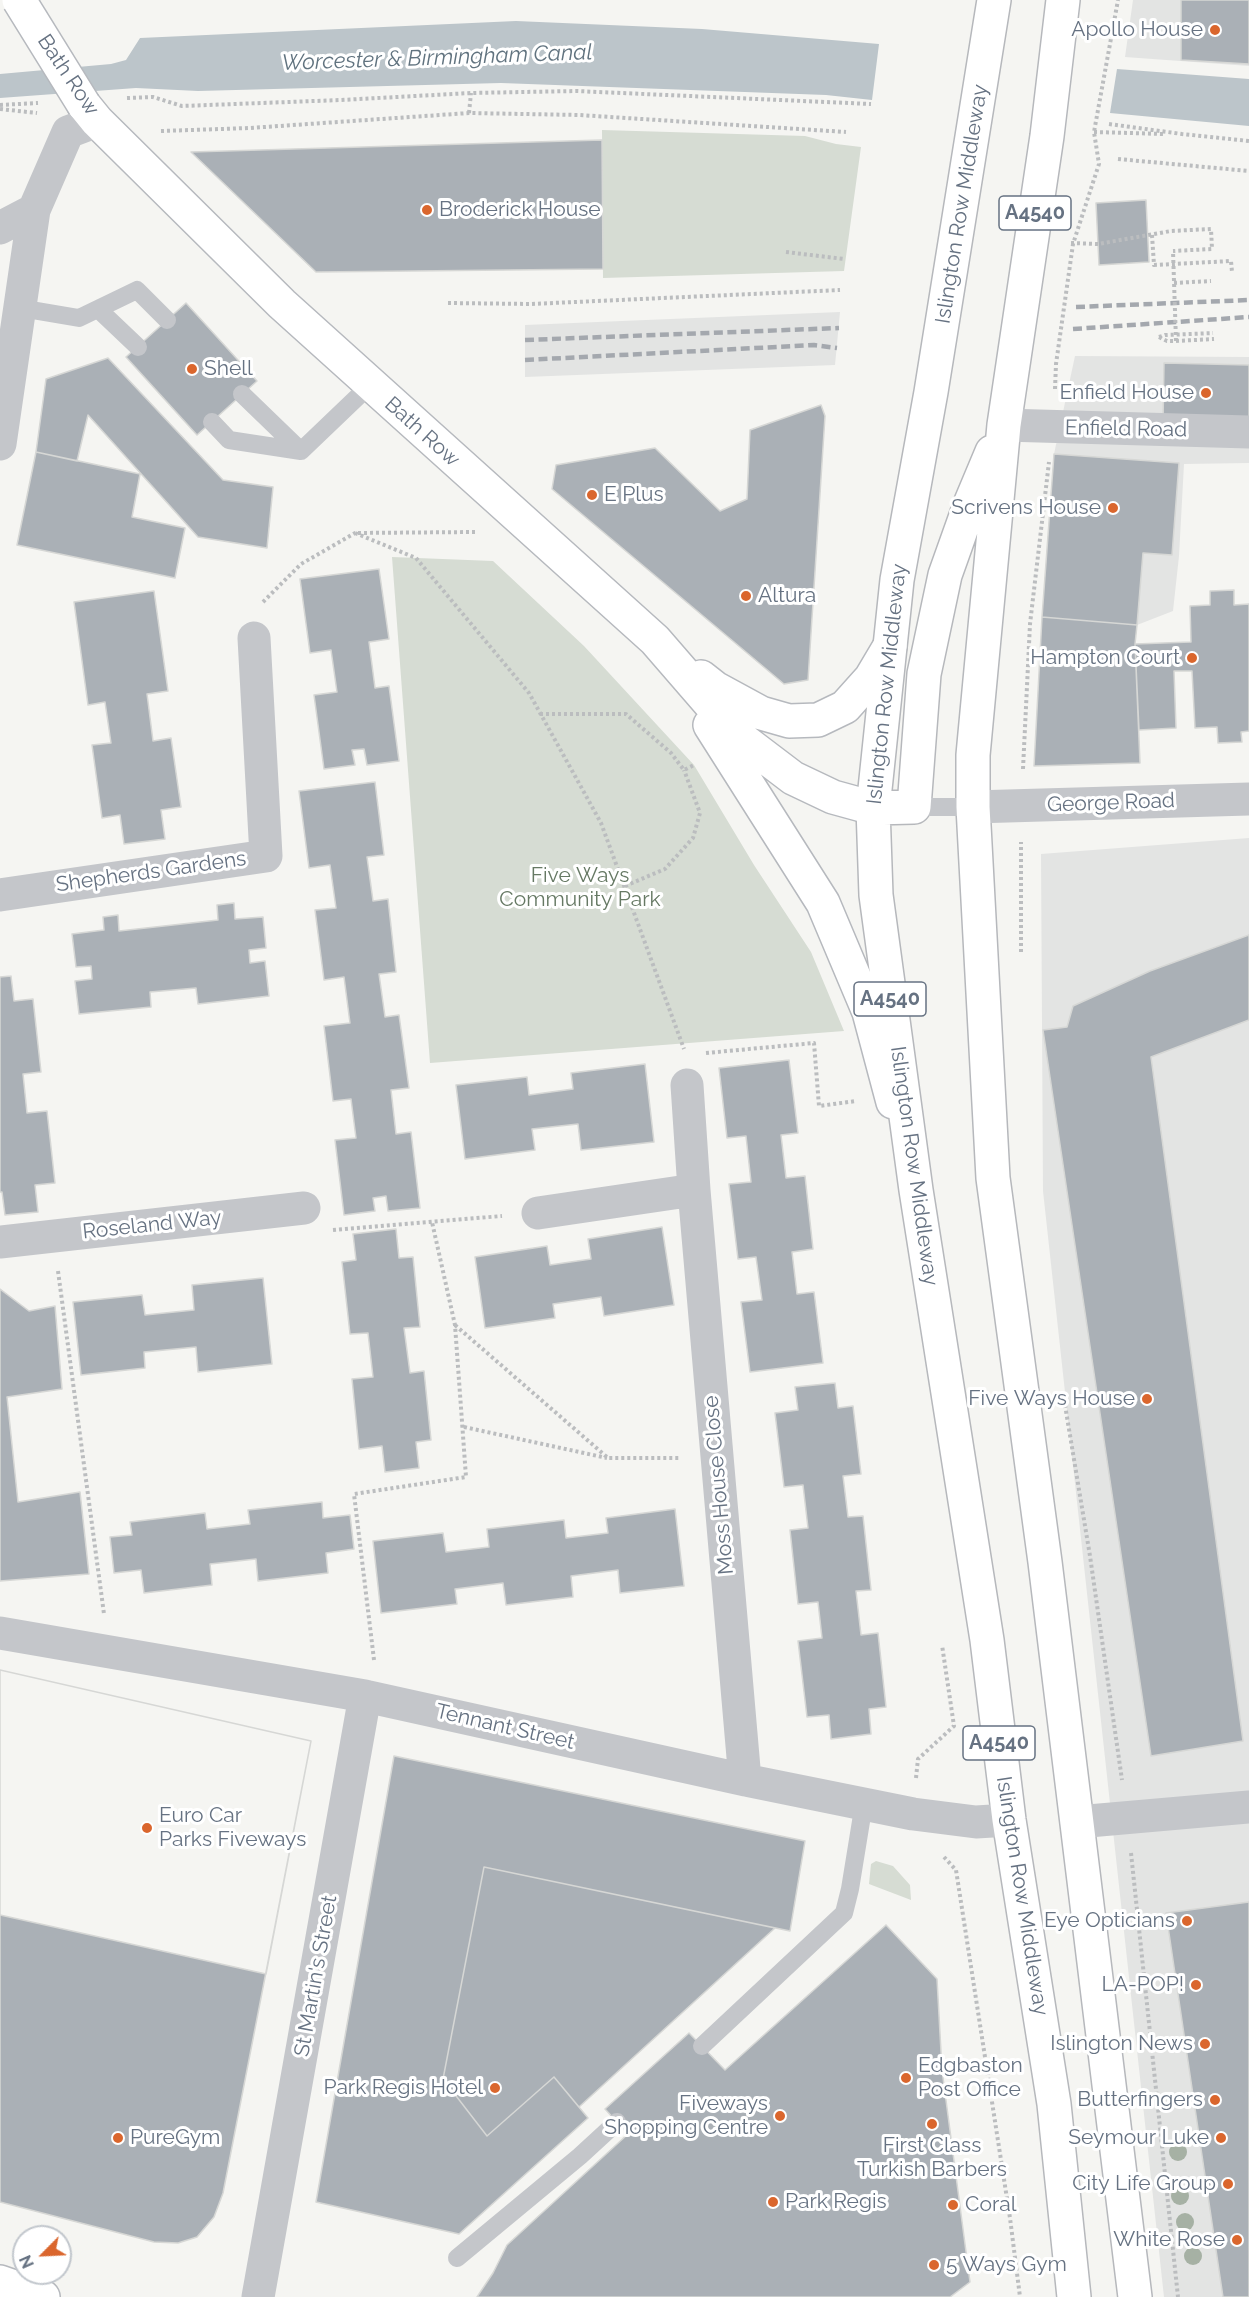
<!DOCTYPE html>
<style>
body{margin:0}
#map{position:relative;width:1249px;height:2297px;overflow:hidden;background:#f5f5f2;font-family:Raleway,sans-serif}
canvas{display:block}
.north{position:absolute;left:12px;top:2225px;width:60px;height:60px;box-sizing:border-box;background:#fff;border:2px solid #c2c7cd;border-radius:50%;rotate:246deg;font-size:16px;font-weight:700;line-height:24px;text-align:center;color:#667282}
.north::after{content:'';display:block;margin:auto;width:21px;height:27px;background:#da662d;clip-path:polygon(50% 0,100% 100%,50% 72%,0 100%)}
</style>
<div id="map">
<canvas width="1249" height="2297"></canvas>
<div class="north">N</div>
</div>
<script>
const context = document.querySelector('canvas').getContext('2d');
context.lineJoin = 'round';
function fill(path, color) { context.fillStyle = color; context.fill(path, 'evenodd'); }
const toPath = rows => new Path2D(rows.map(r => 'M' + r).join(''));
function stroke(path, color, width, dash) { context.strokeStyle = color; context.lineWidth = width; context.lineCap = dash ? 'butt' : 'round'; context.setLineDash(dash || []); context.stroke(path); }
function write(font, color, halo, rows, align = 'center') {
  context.font = font + ' Raleway,sans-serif'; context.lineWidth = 6; context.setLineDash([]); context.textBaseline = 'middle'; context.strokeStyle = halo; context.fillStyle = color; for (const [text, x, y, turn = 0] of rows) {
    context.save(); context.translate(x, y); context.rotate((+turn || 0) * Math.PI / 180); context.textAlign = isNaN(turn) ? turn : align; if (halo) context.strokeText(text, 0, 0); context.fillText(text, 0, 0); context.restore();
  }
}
fill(toPath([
 [1133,0,1249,0,1249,66,1125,57],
 [840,312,835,365,525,377,525,325],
 [1075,356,1249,357,1249,463,1184,464,1179,556,1173,611,1137,625,1042,617,1054,454],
 [1249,838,1249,2297,1164,2297,1043,1191,1041,854]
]), '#e3e4e3');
fill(toPath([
 [602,130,805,136,836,144,861,147,844,271,603,278],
 [392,557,493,561,584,646,694,765,754,865,811,952,844,1031,430,1063],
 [876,1861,893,1866,910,1885,911,1900,869,1884,871,1864]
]), '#d6dcd3');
fill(toPath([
 [516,21,702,29,879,44,872,100,826,95,501,83,198,91,136,88,0,98,0,74,111,64,126,60,140,38],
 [1117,69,1249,79,1249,126,1110,113]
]), '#bcc5ca');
const building = toPath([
 [1181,0,1249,0,1249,64,1181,60,1181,0],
 [602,140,603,269,316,272,191,152,602,140],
 [1146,200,1149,262,1099,265,1096,203,1146,200],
 [186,303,257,381,197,435,126,357,186,303],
 [108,358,223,480,273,487,267,548,198,537,88,415,77,461,36,452,46,379,108,358],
 [1164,363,1249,365,1249,424,1163,422,1164,363],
 [821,405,825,416,808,680,784,684,552,489,556,465,655,448,720,511,747,499,750,430,821,405],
 [36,452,140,474,132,517,185,528,175,578,17,545,36,452],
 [1054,454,1179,463,1172,555,1143,553,1137,625,1042,617,1054,454],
 [379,569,389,639,369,642,375,688,389,686,399,761,367,765,364,749,352,750,355,765,324,769,314,695,337,692,331,650,310,653,300,579,379,569],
 [1234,590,1234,605,1249,604,1249,731,1241,732,1242,742,1218,743,1217,727,1195,728,1192,671,1174,671,1176,728,1139,730,1135,644,1191,642,1190,606,1210,605,1210,591,1234,590],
 [154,591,168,691,147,694,153,741,171,738,181,807,161,810,165,839,124,844,120,815,102,818,92,745,111,743,105,702,88,705,74,602,154,591],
 [1042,617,1137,625,1135,644,1140,763,1034,766,1042,617],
 [375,782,384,855,367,857,373,901,388,899,396,972,379,974,385,1017,399,1015,409,1088,391,1090,396,1134,411,1132,420,1208,388,1211,386,1196,373,1198,375,1211,344,1215,335,1140,356,1138,351,1099,333,1101,324,1026,350,1023,344,977,324,980,315,910,336,908,330,865,309,868,299,791,375,782],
 [234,903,235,919,263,917,266,948,249,950,250,963,265,961,269,996,198,1004,196,988,150,992,151,1007,79,1014,75,981,92,979,91,966,76,967,72,934,104,930,103,917,118,915,119,931,218,920,217,905,234,903],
 [1249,935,1249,1020,1151,1057,1243,1741,1151,1756,1043,1030,1067,1027,1073,1006,1150,971,1249,935],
 [11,976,14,1001,33,999,41,1072,23,1074,27,1113,47,1111,55,1183,35,1185,38,1212,5,1215,2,1192,0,1192,0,977,11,976],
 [789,1060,798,1133,781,1135,786,1178,805,1176,813,1249,792,1252,797,1294,814,1292,823,1363,750,1372,741,1302,762,1300,756,1257,738,1259,729,1184,751,1182,746,1136,727,1138,719,1068,789,1060],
 [645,1064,654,1142,581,1150,578,1124,532,1129,535,1150,465,1159,456,1085,527,1077,529,1095,573,1089,571,1073,645,1064],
 [662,1227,674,1305,604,1316,601,1297,553,1304,555,1318,485,1328,475,1257,547,1246,550,1265,591,1259,588,1239,662,1227],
 [396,1229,399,1258,413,1257,420,1327,404,1328,410,1373,424,1371,431,1440,416,1442,419,1468,385,1472,382,1446,359,1449,352,1379,373,1377,368,1333,350,1334,342,1262,356,1260,353,1234,396,1229],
 [263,1278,272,1364,198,1372,196,1347,144,1352,145,1368,81,1375,73,1302,142,1295,145,1315,194,1310,192,1285,263,1278],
 [0,1289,29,1311,55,1306,62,1389,7,1397,18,1502,80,1492,89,1574,0,1581,0,1289],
 [835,1383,838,1408,853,1406,861,1474,843,1476,848,1517,863,1516,871,1590,856,1591,861,1635,878,1633,886,1707,869,1709,871,1734,831,1739,829,1715,807,1717,798,1641,822,1638,818,1602,798,1604,790,1530,808,1528,803,1485,784,1487,775,1413,798,1410,795,1387,835,1383],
 [322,1502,323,1518,350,1515,354,1549,326,1553,328,1573,258,1581,256,1559,210,1564,212,1585,144,1593,141,1570,114,1573,110,1537,132,1535,130,1522,205,1513,207,1529,250,1524,248,1510,322,1502],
 [675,1509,684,1586,620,1593,618,1570,571,1576,573,1597,506,1605,503,1583,455,1589,457,1604,381,1613,373,1541,443,1533,446,1552,489,1547,487,1529,564,1520,566,1538,608,1533,606,1518,675,1509],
 [0,1670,311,1741,223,2193,214,2217,197,2237,178,2243,154,2242,0,2202,0,1670],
 [0,1670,311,1741,266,1974,0,1915,0,1670],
 [394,1756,805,1841,790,1931,484,1867,443,2079,487,2136,554,2077,588,2118,459,2234,316,2202,394,1756],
 [484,1867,775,1928,579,2107,554,2077,487,2136,443,2079,484,1867],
 [1249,1902,1249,2297,1223,2297,1166,1913,1249,1902],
 [886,1925,937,1979,942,2070,970,2282,950,2297,477,2297,493,2273,507,2245,628,2134,605,2109,689,2033,725,2070,886,1925]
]);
fill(building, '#aab0b6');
stroke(building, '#d6d7d5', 1.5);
const secondary = toPath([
 [84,105,97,121,282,304,655,640,739,737,793,778,833,797,873,808],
 [701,677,715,688,761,713,789,721,818,720,845,707,871,678,890,646],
 [710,725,823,903,869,1012,893,1102],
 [0,2282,43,2297]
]);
const highway = toPath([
 [994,0,931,392,897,580,873,808,876,895,916,1190,987,1640,1009,1820,1054,2104,1074,2297],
 [1063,0,1047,136,1004,425,973,755,973,807,993,1178,1045,1562,1135,2297],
 [873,808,914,807,924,674,945,575,971,502,992,452]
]);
stroke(secondary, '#b6b9be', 36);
stroke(highway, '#b6b8bc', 36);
stroke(toPath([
 [127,98,153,97,182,106,341,100,471,93,576,91,871,104],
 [0,105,38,103],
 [0,109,37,113],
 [469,113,471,93],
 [1109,124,1182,134,1249,141],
 [161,131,250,128,469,113,579,115,846,132],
 [1094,132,1164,134],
 [1118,159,1249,171],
 [1152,235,1154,265,1231,261,1232,272],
 [1071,243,1098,244,1171,231,1211,229,1212,249,1173,251],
 [786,252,844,259],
 [1174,283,1211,281],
 [448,303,531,304,840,290],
 [1159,337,1165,335,1213,333],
 [1176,341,1214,339],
 [1055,389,1056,364,1073,244,1099,164,1094,132,1118,0],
 [475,532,355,533,416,558,529,693,601,823,684,1049],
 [263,602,301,564,355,533],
 [540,714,626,714,671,753,684,770,694,765],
 [1023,769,1030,624,1049,462],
 [625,886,665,869,693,838,700,813,684,770],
 [1021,952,1021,842],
 [706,1053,814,1043,819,1106,856,1101],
 [333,1230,502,1216],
 [58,1271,104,1614],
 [455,1325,608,1458,680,1458],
 [1063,1393,1090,1556,1122,1780],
 [464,1427,607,1458],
 [374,1660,354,1494,466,1477,455,1325,432,1222],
 [916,1778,918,1759,954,1726,942,1645],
 [1131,1853,1178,2297],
 [944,1857,956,1870,1010,2218,1020,2297]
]), '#bbbdbf', 4, [3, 3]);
stroke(toPath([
 [20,308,79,318,137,290,167,320],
 [98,309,138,347],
 [242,394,301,451,370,385],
 [212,422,229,440,301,451],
 [914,807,973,807],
 [702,2046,844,1913,850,1889,864,1803],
 [457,2258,580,2156,617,2122]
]), '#c4c6ca', 18);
stroke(toPath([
 [0,228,34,210],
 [1004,425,1249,432],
 [0,444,34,210,68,132,97,121],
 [973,807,1249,799],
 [0,895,266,856,254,638],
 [687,1085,694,1190,745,1780],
 [538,1213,694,1190],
 [0,1242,304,1208],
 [0,1633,365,1696,745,1780,913,1814,976,1822,1009,1820],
 [1077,1822,1249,1807],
 [258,2297,365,1696]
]), '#c4c6ca', 33);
stroke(secondary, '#fff', 33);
stroke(highway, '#fff', 33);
stroke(toPath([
 [1076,307,1249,300],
 [1073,329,1249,317],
 [525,340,839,328],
 [525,360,814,345,837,348]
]), '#a4a8ae', 4.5, [9, 4.5]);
const secondaryBridge = toPath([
 [19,0,84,105]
]);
stroke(secondaryBridge, '#b6b9be', 36, []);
stroke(toPath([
 [1159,337,1167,341,1176,341,1173,251]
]), '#bbbdbf', 4, [3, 3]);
stroke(secondaryBridge, '#fff', 33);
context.fillStyle = '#a6b1a4';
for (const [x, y] of [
 [1178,2152],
 [1180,2196],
 [1185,2222],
 [1193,2256]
]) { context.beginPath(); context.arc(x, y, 9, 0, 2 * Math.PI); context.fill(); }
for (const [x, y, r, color] of [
 [1215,30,6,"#da662d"],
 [427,210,6,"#da662d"],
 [192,369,6,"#da662d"],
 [1206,393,6,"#da662d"],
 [592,495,6,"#da662d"],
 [1113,508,6,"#da662d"],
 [746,596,6,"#da662d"],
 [1192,658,6,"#da662d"],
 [1147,1399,6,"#da662d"],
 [147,1828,6,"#da662d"],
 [1187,1921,6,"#da662d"],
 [1196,1985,6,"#da662d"],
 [1205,2044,6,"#da662d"],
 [906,2078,6,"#da662d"],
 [495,2088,6,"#da662d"],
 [1215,2100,6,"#da662d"],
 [780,2116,6,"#da662d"],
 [932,2124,6,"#da662d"],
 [118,2138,6,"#da662d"],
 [1221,2138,6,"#da662d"],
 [1228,2184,6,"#da662d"],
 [773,2202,6,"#da662d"],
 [953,2205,6,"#da662d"],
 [1237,2240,6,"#da662d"],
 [934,2265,6,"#da662d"]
]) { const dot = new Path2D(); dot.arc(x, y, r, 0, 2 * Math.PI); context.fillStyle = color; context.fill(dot); stroke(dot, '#fff', 2); }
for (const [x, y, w] of [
 [1035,213,72],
 [890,999,72],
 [999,1743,72]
]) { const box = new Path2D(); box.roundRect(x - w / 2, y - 17, w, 34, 4.5); context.fillStyle = '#fff'; context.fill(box); stroke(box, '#667282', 1.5); }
write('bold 20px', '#667282', null, [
 ["A4540",1035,213],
 ["A4540",890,999],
 ["A4540",999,1743]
]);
write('21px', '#667282', '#fff', [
 ["Apollo House",1203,30],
 ["Broderick House",439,210,"left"],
 ["Shell",204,369,"left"],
 ["Enfield House",1194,393],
 ["E Plus",604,495,"left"],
 ["Scrivens House",1101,508],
 ["Altura",758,596,"left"],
 ["Hampton Court",1180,658],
 ["Five Ways House",1135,1399],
 ["Euro Car",159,1816,"left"],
 ["Parks Fiveways",159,1840,"left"],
 ["Eye Opticians",1175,1921],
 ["LA-POP!",1184,1985],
 ["Islington News",1193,2044],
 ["Edgbaston",918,2066,"left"],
 ["Post Office",918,2090,"left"],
 ["Park Regis Hotel",483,2088],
 ["Butterfingers",1203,2100],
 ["Fiveways",768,2104],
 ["Shopping Centre",768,2128],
 ["PureGym",130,2138,"left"],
 ["Seymour Luke",1209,2138],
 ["First Class",932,2146,"center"],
 ["Turkish Barbers",932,2170,"center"],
 ["City Life Group",1216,2184],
 ["Park Regis",785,2202,"left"],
 ["Coral",965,2205,"left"],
 ["White Rose",1225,2240],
 ["5 Ways Gym",946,2265,"left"]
], 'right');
write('21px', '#667282', '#fff', [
 ["Bath Row",68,75,56],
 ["Islington Row Middleway",962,204,-81],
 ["Enfield Road",1126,429,1],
 ["Bath Row",422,432,42],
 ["Islington Row Middleway",887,684,-84],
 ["George Road",1111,803,-2],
 ["Shepherds Gardens",151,872,-8],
 ["Islington Row Middleway",914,1166,82],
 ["Roseland Way",152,1225,-6],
 ["Moss House Close",719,1485,-95],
 ["Tennant Street",505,1727,13],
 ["Islington Row Middleway",1022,1896,81],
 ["St Martin's Street",316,1976,-80]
]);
write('21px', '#667964', '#fff', [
 ["Five Ways",580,876],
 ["Community Park",580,900]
]);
write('italic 22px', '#61737f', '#fff', [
 ["Worcester & Birmingham Canal",437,58,-2]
]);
</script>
